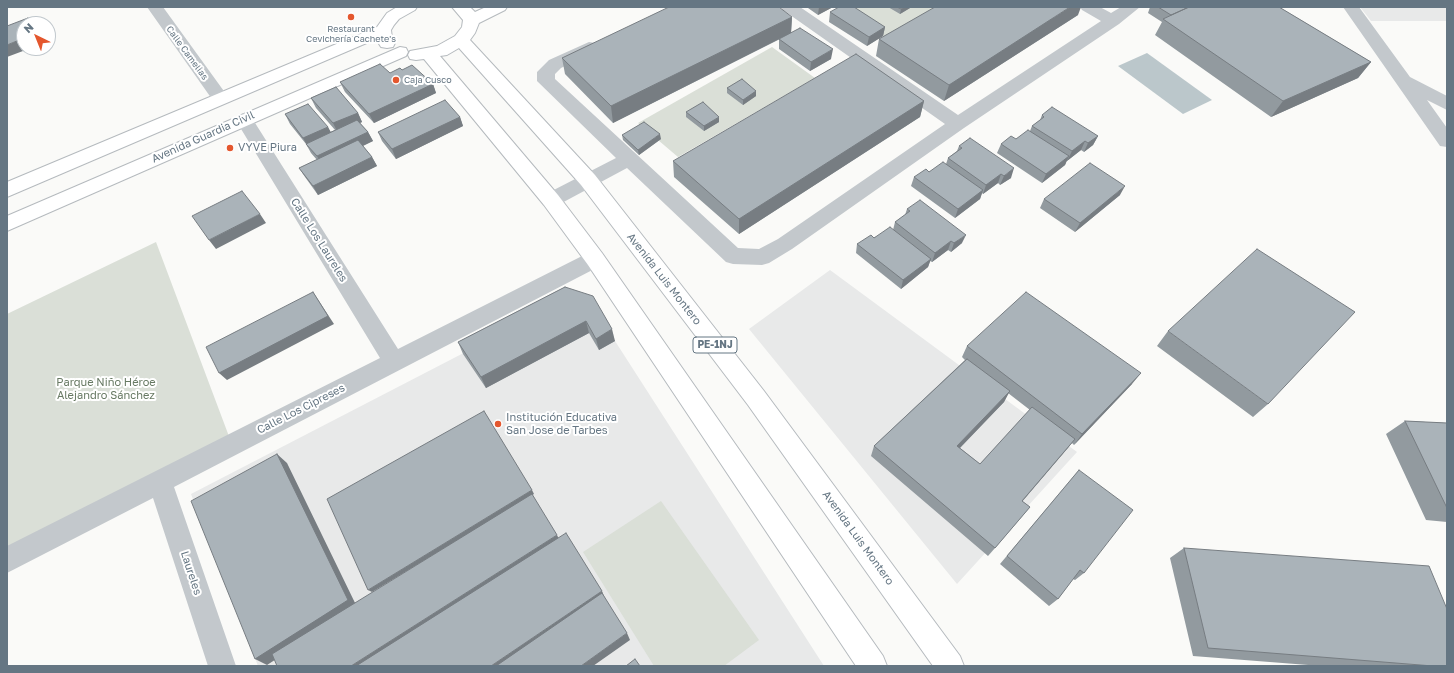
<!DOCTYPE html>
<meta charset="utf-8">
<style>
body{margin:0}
#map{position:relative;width:1454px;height:673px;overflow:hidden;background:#fafaf8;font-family:"Golos Text",sans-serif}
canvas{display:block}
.frame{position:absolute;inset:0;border:8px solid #657683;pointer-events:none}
.north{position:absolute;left:16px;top:16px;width:40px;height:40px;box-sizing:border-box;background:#fff;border:1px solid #c1c8cd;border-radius:50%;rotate:317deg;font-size:11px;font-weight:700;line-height:16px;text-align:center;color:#657683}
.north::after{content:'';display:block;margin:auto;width:14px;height:18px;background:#e4572e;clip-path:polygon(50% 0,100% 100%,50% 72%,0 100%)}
</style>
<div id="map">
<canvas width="1454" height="673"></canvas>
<div class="frame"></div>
<div class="north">N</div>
</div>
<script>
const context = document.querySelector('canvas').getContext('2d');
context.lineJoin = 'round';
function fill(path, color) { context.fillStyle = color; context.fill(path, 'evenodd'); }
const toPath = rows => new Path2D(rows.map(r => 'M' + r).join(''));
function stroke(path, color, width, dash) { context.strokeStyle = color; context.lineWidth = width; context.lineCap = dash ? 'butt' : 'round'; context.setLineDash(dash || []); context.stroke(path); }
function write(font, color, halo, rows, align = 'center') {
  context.font = font + ' "Golos Text",sans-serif'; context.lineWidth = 4; context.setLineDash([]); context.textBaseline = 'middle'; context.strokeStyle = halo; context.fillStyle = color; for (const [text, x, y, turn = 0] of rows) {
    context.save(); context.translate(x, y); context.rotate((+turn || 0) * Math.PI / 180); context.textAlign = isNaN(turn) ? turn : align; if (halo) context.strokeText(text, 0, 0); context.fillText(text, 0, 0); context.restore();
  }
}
fill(toPath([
 [1360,7,1447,7,1447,21,1371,21],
 [830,270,1077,452,957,584,749,329],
 [568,299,596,308,615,341,824,666,258,666,191,494]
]), '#e8e9e9');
fill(toPath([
 [849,7,938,7,885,37,843,10],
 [772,47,815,78,678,157,638,123],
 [156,242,230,439,7,552,7,314],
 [661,501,759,640,724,666,654,666,583,552]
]), '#dadfd7');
fill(toPath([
 [1147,53,1212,100,1183,114,1118,66]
]), '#bbc7cb');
const major = toPath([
 [397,7,417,7,415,10,399,19,394,25,391,30,392,38,395,43,393,47,387,48,381,47,376,39,7,197,7,182,377,27,387,13,397,7],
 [452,7,470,7,475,12,486,7,507,7,505,10,479,23,475,33,470,40,595,175,764,391,960,656,964,666,933,666,748,405,581,185,459,48,447,55,440,56,558,195,602,253,883,656,887,666,856,666,588,265,544,205,424,59,416,60,410,59,408,55,410,51,437,46,455,36,462,27,463,20,452,7],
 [400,47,406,48,408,52,406,56,7,231,7,216,400,47]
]);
stroke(major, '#b5babe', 2);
fill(toPath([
 [147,7,163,7,226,94,229,98,226,102,220,104,214,102,147,7],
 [781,7,800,7,958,115,1101,21,1082,10,1080,7,1100,7,1111,13,1121,7,1140,7,1119,24,964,128,792,249,769,263,762,265,733,264,726,262,627,168,558,205,551,207,544,205,541,200,544,195,616,158,537,81,537,72,549,60,589,42,595,43,597,47,595,51,561,68,555,74,555,79,738,248,759,249,778,239,945,124,783,10,781,7],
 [1343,7,1359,7,1410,77,1447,96,1447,110,1427,100,1447,128,1447,147,1440,146,1343,7],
 [244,113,250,115,398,349,588,253,595,251,602,253,605,259,602,265,174,487,236,666,208,666,153,498,7,573,7,546,380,358,235,119,238,115,244,113]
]), '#c3c8cc');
fill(major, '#fff');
fill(toPath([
 [808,7,833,7,818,15,808,8],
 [888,7,910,7,910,8,900,14],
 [1150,7,1279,7,1371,62,1358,78,1271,117,1155,35,1162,22,1148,13],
 [830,12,885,27,883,36,867,46,829,22],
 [1078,15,944,101,876,56,879,39],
 [792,17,791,33,831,59,810,71,779,49,779,39,784,37,613,123,565,74,562,58],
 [390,73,433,84,436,93,374,123,345,92,340,82],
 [727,88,756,91,756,96,743,105,727,93],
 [311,98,358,113,362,122,360,123,368,132,373,141,363,146,372,157,377,166,318,195,305,177,299,168,317,160,311,153,306,144,290,124,285,114,328,127,330,132,335,130,316,108],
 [924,101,920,117,739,234,674,177,673,161],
 [686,112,719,122,704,131,686,117],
 [1042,115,1098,136,1093,145,1084,152,1081,150,1067,161,1067,160,1065,165,1042,183,997,153,1001,144,1016,139,1030,131,1032,126,1040,120],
 [460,117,463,126,396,159,382,141,378,132],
 [622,135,661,139,639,155,623,140],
 [959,146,1011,178,1000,185,998,183,983,194,982,193,980,199,955,218,911,186,914,177,929,172,946,164,948,158,957,151],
 [1120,195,1075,232,1040,208,1044,199],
 [907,209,962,243,951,252,948,250,932,262,930,261,928,267,901,289,856,253,857,244,893,230,895,222,905,215],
 [565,287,615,341,599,350,589,333,486,388,463,354,458,342],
 [1168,331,1268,404,1253,417,1157,346],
 [967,346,1132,384,1074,445,1072,443,1022,501,1030,507,988,556,871,456,874,446,965,360,962,357],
 [1008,393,1030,410,980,464,960,448,1004,402],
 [1405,421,1447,423,1447,522,1426,520,1386,434],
 [1079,470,1084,573,1075,580,1073,579,1058,599,1049,606,1000,564],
 [1184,548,1447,666,1321,666,1193,656,1170,558]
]), '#929a9f');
fill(toPath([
 [819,7,833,7,818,15],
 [905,7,910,7,910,8,900,14,901,9],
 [1070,7,1081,7,1078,15,944,101,949,85],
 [792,17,791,33,613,123,611,106],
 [885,27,883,36,867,46,869,37],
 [24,38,24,48,31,48,7,57,7,45],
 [833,49,831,59,810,71,811,62],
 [1371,62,1358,78,1271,117,1283,101],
 [433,84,436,93,374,123,369,114],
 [756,91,756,96,743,105,743,100],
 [924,101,920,117,739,234,739,219],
 [358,113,362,122,338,133,333,123],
 [460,117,463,126,396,159,392,149],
 [719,117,719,122,704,131,704,126],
 [328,127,333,136,308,147,303,138],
 [368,132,373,141,322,165,317,156],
 [660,134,661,139,639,155,638,150],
 [1098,136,1093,145,1084,152,1088,143],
 [1085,141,1081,150,1067,161,1072,151],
 [1069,156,1065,165,1042,183,1046,174],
 [372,157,377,166,318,195,313,186],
 [1014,168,1011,178,1000,185,1004,176],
 [1001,174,998,183,983,194,986,185],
 [1125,186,1120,195,1075,232,1080,223],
 [983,190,980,199,955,218,958,209],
 [260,214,266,223,216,249,209,240],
 [966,235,962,243,951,252,954,243],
 [951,241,948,250,932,262,935,253],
 [931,259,928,267,901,289,903,280],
 [313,292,334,324,227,380,219,373],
 [586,321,589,333,486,388,481,377],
 [612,329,615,341,599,350,596,339],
 [1141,373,1132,384,1074,445,1082,434],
 [1010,391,1004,402,952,456,957,446],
 [1075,439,1067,449,1015,510,1022,501],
 [277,454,287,463,357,607,267,665,255,659],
 [532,490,534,494,372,592,368,590],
 [1030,507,1022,516,988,556,995,548],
 [557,535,561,543,370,666,351,666],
 [602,591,605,599,505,666,491,666],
 [627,633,630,640,593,666,581,666]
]), '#777d82');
const building = toPath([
 [669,7,779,7,792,17,611,106,562,58,669,7],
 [839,7,854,7,885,27,869,37,830,12,839,7],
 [897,7,905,7,901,9,897,7],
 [935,7,1070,7,949,85,879,39,935,7],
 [1158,7,1189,7,1171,15,1158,7],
 [1189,7,1279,7,1371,62,1283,101,1163,19,1189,7],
 [28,18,31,24,24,24,24,38,7,45,7,26,28,18],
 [800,28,833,49,811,62,779,39,800,28],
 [856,54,924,101,739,219,673,161,856,54],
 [380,64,390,73,400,68,402,70,412,65,433,84,369,114,340,82,380,64],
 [742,79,756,91,743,100,727,88,742,79],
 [336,87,358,113,333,123,311,98,336,87],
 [445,100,460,117,392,149,378,132,445,100],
 [703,102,719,117,704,126,686,112,703,102],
 [308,104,328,127,303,138,285,114,308,104],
 [1052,107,1098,136,1088,143,1085,141,1072,151,1032,126,1044,117,1042,115,1052,107],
 [357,120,368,132,317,156,306,144,357,120],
 [644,122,660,134,638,150,622,135,644,122],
 [1028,130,1069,156,1046,174,1001,144,1011,136,1016,139,1028,130],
 [970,138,1014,168,1004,176,1001,174,986,185,948,158,962,148,959,146,970,138],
 [358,140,372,157,313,186,299,168,358,140],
 [943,162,983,190,958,209,914,177,926,169,929,172,943,162],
 [1090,163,1125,186,1080,223,1044,199,1090,163],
 [242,191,260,214,209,240,192,216,242,191],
 [920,200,966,235,954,243,951,241,935,253,895,222,910,211,907,209,920,200],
 [890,227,931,259,903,280,857,244,871,235,874,238,890,227],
 [1257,249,1355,312,1268,404,1168,331,1257,249],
 [565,287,593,296,612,329,596,339,586,321,481,377,458,342,565,287],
 [313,292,328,316,219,373,206,347,313,292],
 [1026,292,1141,373,1082,434,967,346,1026,292],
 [967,359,1010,391,957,446,980,464,1032,407,1075,439,1022,501,1030,507,995,548,874,446,967,359],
 [484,411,532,490,368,590,327,499,484,411],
 [1405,421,1447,423,1447,508,1405,421],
 [277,454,348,600,255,659,191,501,277,454],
 [1079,470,1133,510,1084,573,1080,570,1058,599,1007,556,1079,470],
 [532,494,557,535,351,666,277,666,272,654,532,494],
 [566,533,602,591,491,666,356,666,566,533],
 [1184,548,1429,566,1447,609,1447,666,1433,666,1208,648,1184,548],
 [602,593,627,633,581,666,496,666,602,593],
 [635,659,640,666,626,666,635,659]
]);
fill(building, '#aab3b9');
stroke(building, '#777d82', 1);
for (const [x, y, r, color] of [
 [351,17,4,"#e4572e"],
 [396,80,4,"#e4572e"],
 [230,148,4,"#e4572e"],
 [498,424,4,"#e4572e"]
]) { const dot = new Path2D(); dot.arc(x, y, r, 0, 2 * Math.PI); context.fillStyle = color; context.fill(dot); stroke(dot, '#fff', 1.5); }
write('9px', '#657683', '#fff', [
 ["Restaurant",351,29],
 ["Cevichería Cachete's",351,39],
 ["Caja Cusco",404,80,"left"]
]);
write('9px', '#657683', '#fff', [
 ["Calle Camelias",187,53,54]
]);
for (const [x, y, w] of [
 [715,345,44]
]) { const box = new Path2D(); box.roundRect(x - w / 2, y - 8, w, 16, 3); context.fillStyle = '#fff'; context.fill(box); stroke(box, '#657683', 1); }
write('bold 10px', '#657683', null, [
 ["PE-1NJ",715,345]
]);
write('11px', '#657683', '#fff', [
 ["Avenida Guardia Civil",203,137,-24],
 ["Calle Los Laureles",319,240,58],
 ["Avenida Luis Montero",664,279,52],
 ["Calle Los Cipreses",301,409,-27],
 ["Avenida Luis Montero",858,538,54],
 ["Laureles",191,573,72]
]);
write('11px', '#657683', '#fff', [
 ["VYVE Piura",238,148],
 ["Institución Educativa",506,418],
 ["San Jose de Tarbes",506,431]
], 'left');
write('11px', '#687a64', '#fff', [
 ["Parque Niño Héroe",106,383],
 ["Alejandro Sánchez",106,396]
]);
</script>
